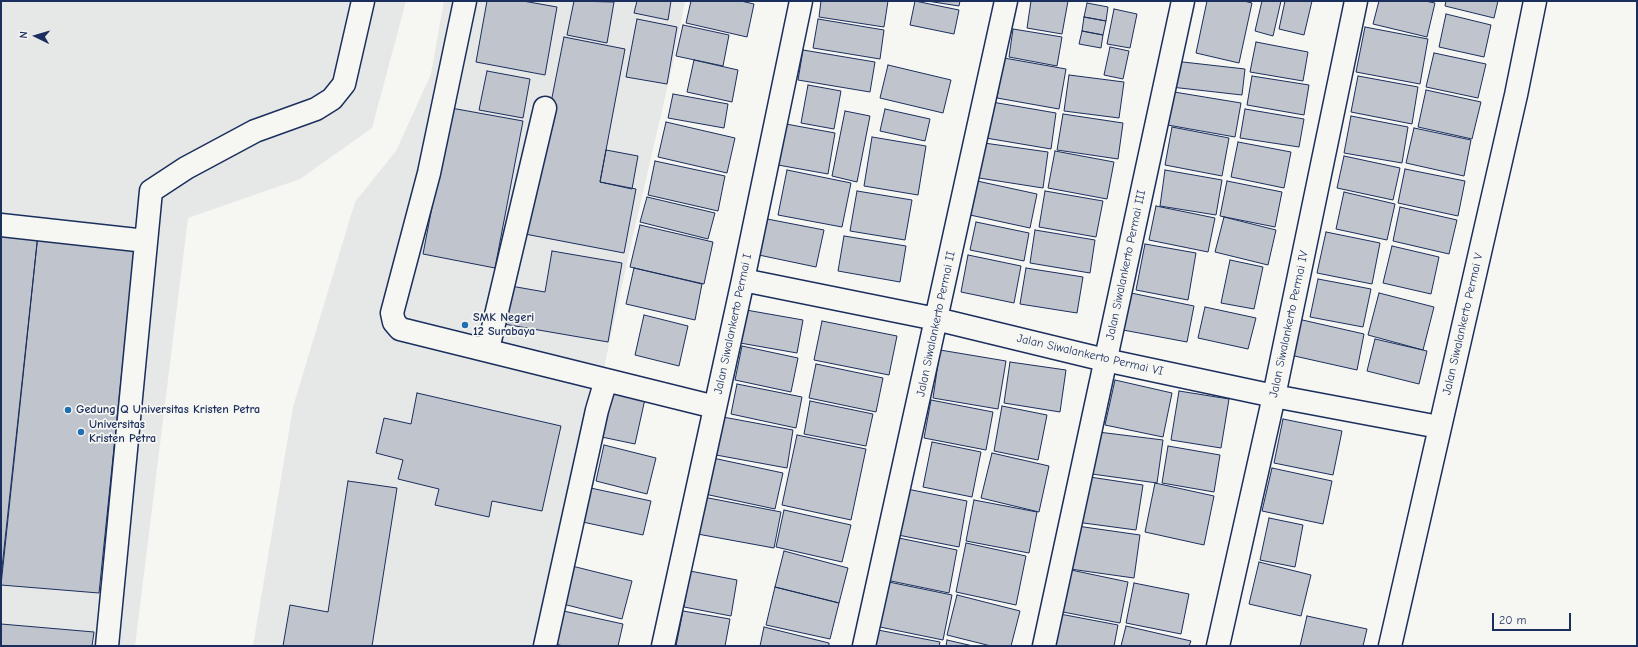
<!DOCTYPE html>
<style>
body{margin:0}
#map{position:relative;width:1638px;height:647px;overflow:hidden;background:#f6f6f2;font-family:"Comic Neue",sans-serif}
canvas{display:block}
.frame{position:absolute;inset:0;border:2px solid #1b2f5e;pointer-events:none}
.north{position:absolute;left:16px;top:16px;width:40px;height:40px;-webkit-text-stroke:3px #f6f6f2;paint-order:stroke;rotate:275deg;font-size:11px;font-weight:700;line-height:16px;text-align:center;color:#1b2f5e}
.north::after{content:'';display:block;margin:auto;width:14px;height:18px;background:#1b2f5e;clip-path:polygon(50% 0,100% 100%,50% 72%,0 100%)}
.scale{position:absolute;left:1492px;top:613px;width:79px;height:18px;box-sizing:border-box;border:2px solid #1b2f5e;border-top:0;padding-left:5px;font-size:12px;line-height:14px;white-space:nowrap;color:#1b2f5e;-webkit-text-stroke:3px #f6f6f2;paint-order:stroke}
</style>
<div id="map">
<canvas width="1638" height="647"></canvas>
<div class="frame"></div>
<div class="north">N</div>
<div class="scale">20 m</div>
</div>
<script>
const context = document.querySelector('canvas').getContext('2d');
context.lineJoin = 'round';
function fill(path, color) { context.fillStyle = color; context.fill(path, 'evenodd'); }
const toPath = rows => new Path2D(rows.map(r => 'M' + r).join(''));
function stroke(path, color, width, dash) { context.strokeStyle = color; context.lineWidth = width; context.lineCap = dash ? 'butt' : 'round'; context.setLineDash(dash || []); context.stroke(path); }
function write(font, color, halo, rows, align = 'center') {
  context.font = font + ' "Comic Neue",sans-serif'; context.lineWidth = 3.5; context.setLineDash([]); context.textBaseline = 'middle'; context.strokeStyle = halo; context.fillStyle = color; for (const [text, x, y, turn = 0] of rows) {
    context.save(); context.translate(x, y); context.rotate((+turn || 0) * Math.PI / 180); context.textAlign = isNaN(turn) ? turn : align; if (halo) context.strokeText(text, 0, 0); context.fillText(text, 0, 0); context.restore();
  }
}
fill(toPath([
 [1,1,406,1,372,128,300,179,188,218,135,646,1,646],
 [444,1,685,1,673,63,631,244,543,646,253,646,293,407,355,202,396,151,431,74]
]), '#e6e7e7');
const building = toPath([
 [487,1,523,1,557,7,545,75,476,62,487,1],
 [574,1,614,2,607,43,567,35,574,1],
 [637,1,671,1,668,20,634,13,637,1],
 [691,1,741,1,754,4,747,37,686,23,691,1],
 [821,1,888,1,884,27,819,17,821,1],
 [915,1,959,10,954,34,910,25,915,1],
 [927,1,960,1,959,6,927,1],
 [1031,1,1068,1,1062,34,1027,28,1031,1],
 [1207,1,1244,1,1252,3,1239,63,1196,53,1207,1],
 [1262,1,1281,1,1273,36,1255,31,1262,1],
 [1285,1,1312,1,1304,35,1279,29,1285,1],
 [1379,1,1425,1,1435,3,1427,37,1373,24,1379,1],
 [1446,1,1498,1,1494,18,1445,6,1446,1],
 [1087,3,1108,7,1106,21,1084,17,1087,3],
 [1114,9,1137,14,1130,48,1107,44,1114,9],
 [1446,14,1491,25,1484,57,1439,47,1446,14],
 [1084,17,1106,21,1103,35,1082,31,1084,17],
 [637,19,677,27,667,84,626,77,637,19],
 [818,19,884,30,880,59,813,48,818,19],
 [683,25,729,35,723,66,676,56,683,25],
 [1365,27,1428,39,1420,84,1356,72,1365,27],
 [1013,29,1062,37,1057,66,1009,57,1013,29],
 [1082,31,1103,35,1101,48,1079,44,1082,31],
 [564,37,625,49,600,182,636,189,624,253,525,234,564,37],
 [1256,42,1308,52,1303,81,1250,72,1256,42],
 [1110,47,1129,51,1123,79,1104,75,1110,47],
 [803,50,875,62,870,92,798,80,803,50],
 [1434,53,1486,64,1478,98,1426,87,1434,53],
 [1004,58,1066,69,1059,109,997,98,1004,58],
 [694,60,738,70,732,102,687,92,694,60],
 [1174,61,1245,69,1242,95,1171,87,1174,61],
 [888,65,951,80,943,113,880,98,888,65],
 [487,71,530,79,523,118,479,110,487,71],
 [1069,75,1124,82,1119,118,1064,111,1069,75],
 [1252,76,1309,85,1304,115,1247,105,1252,76],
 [1358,76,1418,87,1412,124,1351,112,1358,76],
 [808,85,841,91,834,129,801,123,808,85],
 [1426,90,1481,102,1472,139,1418,127,1426,90],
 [1168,91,1241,103,1235,137,1162,124,1168,91],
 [673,94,728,104,724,128,668,118,673,94],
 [986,101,1056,113,1051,149,980,137,986,101],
 [451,108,523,121,495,268,423,254,451,108],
 [885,109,930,119,925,141,880,131,885,109],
 [1245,109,1304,119,1299,147,1240,138,1245,109],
 [845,111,870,116,857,182,832,176,845,111],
 [1063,114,1123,123,1118,159,1057,150,1063,114],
 [1351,116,1408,127,1402,163,1344,153,1351,116],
 [666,122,735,138,727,173,658,157,666,122],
 [786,124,835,133,828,174,778,165,786,124],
 [1172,127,1229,138,1222,176,1165,165,1172,127],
 [1414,128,1471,140,1464,176,1406,163,1414,128],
 [872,137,926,146,918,195,864,186,872,137],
 [1238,142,1291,152,1284,188,1231,177,1238,142],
 [984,143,1048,152,1043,188,979,178,984,143],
 [606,150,638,156,632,189,600,182,606,150],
 [1055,151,1114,162,1107,199,1048,188,1055,151],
 [1344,156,1400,168,1393,200,1337,188,1344,156],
 [655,161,725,176,718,211,648,195,655,161],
 [1405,169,1465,181,1458,216,1398,203,1405,169],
 [787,170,851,183,842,227,778,215,787,170],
 [1165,170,1222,180,1216,215,1160,206,1165,170],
 [977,181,1037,194,1030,228,970,215,977,181],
 [1227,181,1282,192,1275,227,1220,216,1227,181],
 [857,191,912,200,905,240,850,231,857,191],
 [1045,191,1103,201,1096,237,1039,227,1045,191],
 [1344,192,1395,204,1387,240,1336,229,1344,192],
 [647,197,715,213,708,239,640,222,647,197],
 [1156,206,1215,218,1208,252,1149,240,1156,206],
 [1400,207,1457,220,1449,254,1393,241,1400,207],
 [1224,217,1276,230,1268,265,1215,252,1224,217],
 [762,218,824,230,816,267,754,254,762,218],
 [976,222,1029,233,1024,261,970,250,976,222],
 [640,225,713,242,704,284,630,267,640,225],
 [1,228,38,234,1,577,1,228],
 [1035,230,1095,240,1090,273,1030,263,1035,230],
 [1326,232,1380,243,1372,284,1317,273,1326,232],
 [38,234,135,244,99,593,1,585,38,234],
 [844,236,906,246,900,282,838,271,844,236],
 [1145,244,1196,253,1188,300,1136,290,1145,244],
 [1392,246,1439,257,1431,294,1383,283,1392,246],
 [552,251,622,263,608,342,498,323,505,285,545,292,552,251],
 [968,255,1021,266,1014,303,961,292,968,255],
 [1230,260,1263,267,1254,309,1221,303,1230,260],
 [634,268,702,284,695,320,626,304,634,268],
 [1026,268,1083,277,1077,313,1020,304,1026,268],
 [1318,279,1371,289,1363,327,1310,317,1318,279],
 [1131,293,1194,306,1187,342,1123,330,1131,293],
 [1379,293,1434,307,1423,350,1368,335,1379,293],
 [1205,307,1256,318,1248,349,1198,338,1205,307],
 [746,310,803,320,797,353,740,343,746,310],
 [644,315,688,326,679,366,635,355,644,315],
 [1298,319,1364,334,1357,370,1290,355,1298,319],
 [822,321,897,336,889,375,814,360,822,321],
 [1375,339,1427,351,1419,384,1367,371,1375,339],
 [742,346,798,358,791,392,735,380,742,346],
 [940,350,1006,361,998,409,933,398,940,350],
 [1010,362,1066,370,1060,412,1004,403,1010,362],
 [816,364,883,378,876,412,809,398,816,364],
 [1115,380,1172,393,1163,437,1105,425,1115,380],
 [737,384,802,397,796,428,731,414,737,384],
 [606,391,645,399,635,444,597,436,606,391],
 [1179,391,1229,399,1221,448,1171,440,1179,391],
 [417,393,561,426,542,511,492,501,489,517,435,505,439,489,398,479,403,460,376,453,384,418,411,424,417,393],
 [931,400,993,412,986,450,924,438,931,400],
 [810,401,873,414,866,446,804,434,810,401],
 [1002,406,1047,415,1038,460,994,451,1002,406],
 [723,417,793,430,787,468,716,455,723,417],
 [1283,419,1342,431,1333,475,1274,463,1283,419],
 [1098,432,1163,440,1157,483,1092,474,1098,432],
 [797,435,866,449,851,520,782,505,797,435],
 [932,442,981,452,972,497,923,487,932,442],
 [604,445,656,458,647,494,596,481,604,445],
 [1168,446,1220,455,1214,492,1162,483,1168,446],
 [992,453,1049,466,1039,512,981,498,992,453],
 [708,457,783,473,775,509,700,493,708,457],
 [1272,468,1332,481,1323,524,1262,511,1272,468],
 [1083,476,1143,485,1136,530,1076,522,1083,476],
 [348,481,397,488,372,646,283,646,290,605,328,612,348,481],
 [1155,483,1214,496,1204,545,1145,532,1155,483],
 [586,487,651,501,643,535,578,521,586,487],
 [907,489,967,501,959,547,898,535,907,489],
 [698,496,781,512,774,548,692,533,698,496],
 [974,500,1037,512,1029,553,966,541,974,500],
 [784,510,851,525,842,562,776,547,784,510],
 [1269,518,1303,525,1295,567,1260,560,1269,518],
 [1077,526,1140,535,1134,578,1070,569,1077,526],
 [894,537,957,550,949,593,886,580,894,537],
 [966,543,1026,556,1016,605,956,592,966,543],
 [784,551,848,568,839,603,775,587,784,551],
 [1259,562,1311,575,1301,616,1249,604,1259,562],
 [568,565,632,581,622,619,559,603,568,565],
 [1071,570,1128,582,1120,623,1063,612,1071,570],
 [690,571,737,580,731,616,684,607,690,571],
 [884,581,952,595,943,640,875,626,884,581],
 [1134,583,1189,594,1181,634,1126,623,1134,583],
 [775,587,839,603,830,639,766,625,775,587],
 [957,595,1020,611,1011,646,991,646,947,635,957,595],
 [559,610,623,624,618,646,563,646,552,643,559,610],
 [683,611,730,619,725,646,676,646,683,611],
 [1060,614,1118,625,1114,646,1053,646,1060,614],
 [1307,616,1367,629,1363,646,1300,646,1307,616],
 [1,624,94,632,92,646,1,646,1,624],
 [1126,626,1191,641,1189,646,1121,646,1126,626],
 [764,627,829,643,829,646,760,646,764,627],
 [878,630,940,642,939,646,875,646,878,630],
 [947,640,973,646,946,646,947,640]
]);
fill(building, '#c0c4cd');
stroke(building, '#1b2f5e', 1);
const minor = toPath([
 [465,1,429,173,392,313,394,322,400,329,606,380,597,410,545,646],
 [1,225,146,241],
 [743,280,936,319,1105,360,1274,396,1439,427],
 [488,349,545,108],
 [606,380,715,407],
 [107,646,151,191,186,168,255,131,316,109,332,99,344,84,363,1],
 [663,646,743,280,801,1],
 [864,646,1006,1],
 [1044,646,1183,1],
 [1218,646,1274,396,1356,1],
 [1390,646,1516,95,1535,1]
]);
stroke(minor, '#1b2f5e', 25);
stroke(minor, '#f6f6f2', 22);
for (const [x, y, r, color] of [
 [465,325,4,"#1f6fb2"],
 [68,410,4,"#1f6fb2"],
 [81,432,4,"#1f6fb2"]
]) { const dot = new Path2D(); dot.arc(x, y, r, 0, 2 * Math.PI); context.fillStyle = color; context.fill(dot); stroke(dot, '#f6f6f2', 1.5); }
write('12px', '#1b2f5e', '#f6f6f2', [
 ["Jalan Siwalankerto Permai III",1126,265,-78],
 ["Jalan Siwalankerto Permai I",733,324,-78],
 ["Jalan Siwalankerto Permai II",936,324,-78],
 ["Jalan Siwalankerto Permai IV",1289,324,-78],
 ["Jalan Siwalankerto Permai V",1463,324,-77],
 ["Jalan Siwalankerto Permai VI",1090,355,13]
]);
write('bold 12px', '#1b2f5e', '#f6f6f2', [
 ["SMK Negeri",473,318],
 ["12 Surabaya",473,332],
 ["Gedung Q Universitas Kristen Petra",76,410],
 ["Universitas",89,425],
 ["Kristen Petra",89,439]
], 'left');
</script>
